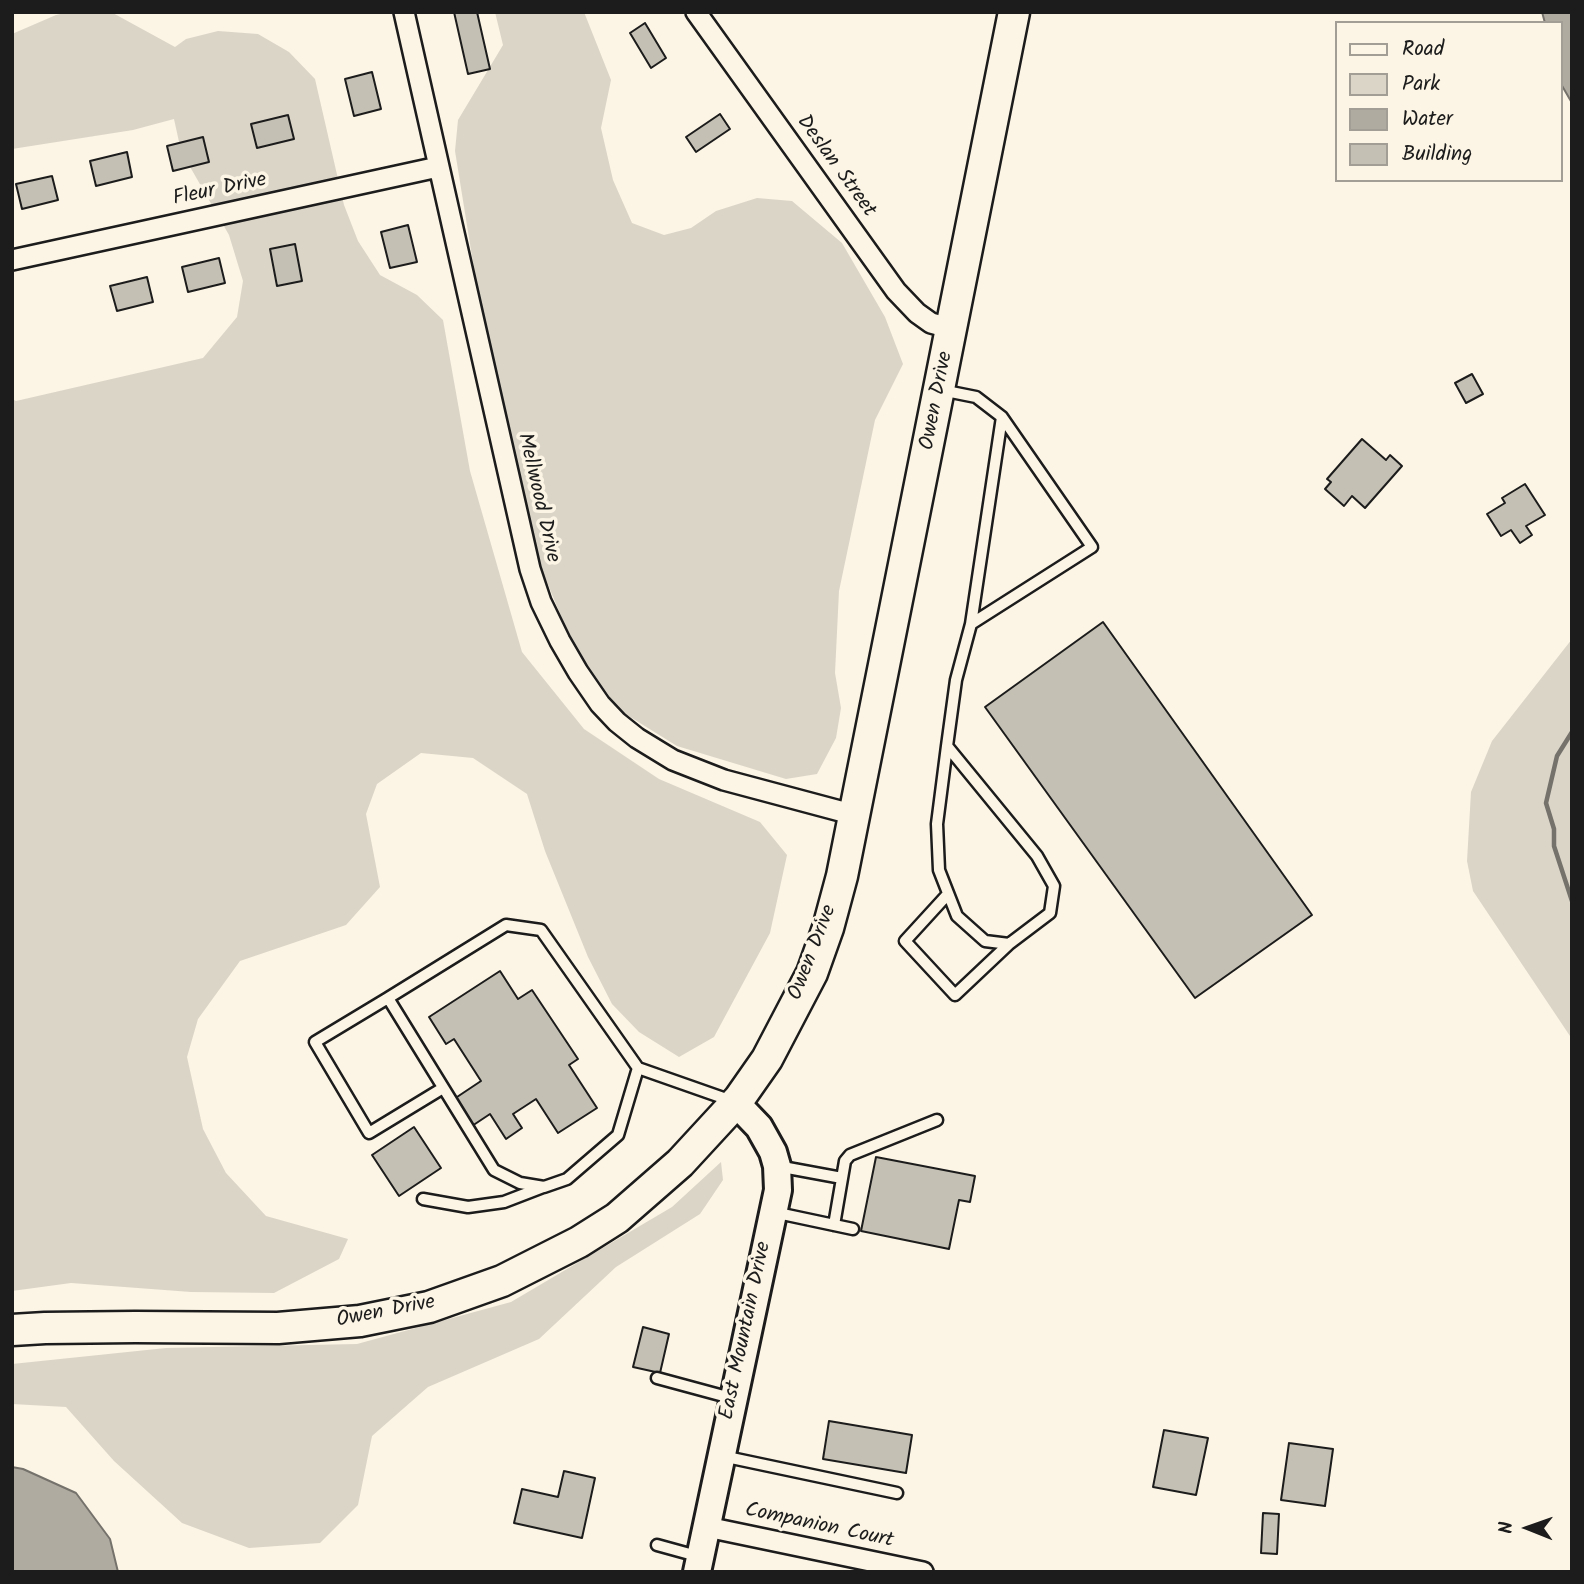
<!DOCTYPE html>
<style>
body{margin:0}
#map{position:relative;width:1584px;height:1584px;overflow:hidden;background:#fcf5e5;font-family:Kalam,sans-serif}
canvas{display:block}
.frame{position:absolute;inset:0;border:14px solid #1c1c1c;pointer-events:none}
.legend{position:absolute;left:1335px;top:21px;width:228px;height:161px;box-sizing:border-box;background:#fcf5e5;border:2px solid #a29e95;margin:0;padding:9px 12px;list-style:none;font-size:21px;color:#1c1c1c}
.legend li{display:flex;align-items:center;gap:14px;height:35px}
.legend b{width:35px;border:2px solid #a29e95}
.north{position:absolute;left:1493px;top:1493px;width:70px;height:70px;-webkit-text-stroke:5px #fcf5e5;paint-order:stroke;rotate:271deg;font-size:19px;font-weight:700;line-height:28px;text-align:center;color:#1c1c1c}
.north::after{content:'';display:block;margin:auto;width:24px;height:32px;background:#1c1c1c;clip-path:polygon(50% 0,100% 100%,50% 72%,0 100%)}
</style>
<div id="map">
<canvas width="1584" height="1584"></canvas>
<div class="frame"></div>
<ul class="legend">
<li><b style="height:9px;background:#fcf5e5"></b>Road</li>
<li><b style="height:19px;background:#dbd5c8"></b>Park</li>
<li><b style="height:19px;background:#b0aba1"></b>Water</li>
<li><b style="height:19px;background:#c4c0b3"></b>Building</li>
</ul>
<div class="north">N</div>
</div>
<script>
const context = document.querySelector('canvas').getContext('2d');
context.lineJoin = 'round';
function fill(path, color) { context.fillStyle = color; context.fill(path, 'evenodd'); }
const toPath = rows => new Path2D(rows.map(r => 'M' + r).join(''));
function stroke(path, color, width, dash) { context.strokeStyle = color; context.lineWidth = width; context.lineCap = dash ? 'butt' : 'round'; context.setLineDash(dash || []); context.stroke(path); }
function write(font, color, halo, rows, align = 'center') {
  context.font = font + ' Kalam,sans-serif'; context.lineWidth = 7; context.setLineDash([]); context.textBaseline = 'middle'; context.strokeStyle = halo; context.fillStyle = color; for (const [text, x, y, turn = 0] of rows) {
    context.save(); context.translate(x, y); context.rotate((+turn || 0) * Math.PI / 180); context.textAlign = isNaN(turn) ? turn : align; if (halo) context.strokeText(text, 0, 0); context.fillText(text, 0, 0); context.restore();
  }
}
fill(toPath([
 [69,12,111,12,175,47,186,39,218,31,258,34,289,52,315,79,344,205,358,241,380,275,417,295,443,320,470,471,522,652,584,729,659,779,760,822,787,855,770,933,714,1037,679,1057,639,1032,612,1004,588,957,545,851,527,794,473,758,421,753,377,784,366,814,380,887,346,925,240,961,198,1019,187,1057,203,1129,226,1173,266,1216,348,1239,339,1259,274,1293,191,1292,71,1283,12,1291,12,399,16,401,203,358,237,317,243,281,229,235,181,151,174,119,133,130,12,149,12,34,56,15],
 [495,12,584,12,611,80,601,128,613,180,632,223,664,235,691,228,716,211,757,198,792,201,842,243,885,317,903,364,875,420,839,591,835,673,841,708,836,738,817,774,786,779,677,746,619,710,572,643,533,548,485,337,455,151,458,120,503,45],
 [1572,639,1572,1039,1473,891,1467,861,1471,792,1492,741],
 [721,1162,723,1180,700,1214,616,1267,539,1339,428,1387,372,1436,358,1505,320,1543,249,1548,182,1523,114,1461,66,1407,12,1404,12,1364,166,1348,357,1344,511,1302,672,1207]
]), '#dbd5c8');
const water = toPath([
 [1542,12,1572,12,1572,103,1561,84,1561,23,1545,23,1542,12],
 [12,1467,23,1469,76,1493,110,1539,118,1572,12,1572,12,1467]
]);
fill(water, '#b0aba1');
stroke(water, '#75726c', 2);
stroke(toPath([
 [1572,732,1557,756,1546,803,1554,829,1554,846,1572,901]
]), '#75726c', 4.5);
const building = toPath([
 [454,12,477,12,490,69,468,74,454,12],
 [645,23,666,58,651,68,630,33,645,23],
 [372,72,381,109,354,116,345,79,372,72],
 [720,114,730,129,696,152,686,137,720,114],
 [288,115,294,139,257,148,251,124,288,115],
 [203,137,209,162,173,171,167,146,203,137],
 [127,152,132,177,96,186,90,161,127,152],
 [52,176,58,200,22,209,16,184,52,176],
 [408,225,417,262,390,268,381,232,408,225],
 [295,244,302,281,277,286,270,249,295,244],
 [219,258,225,283,188,292,182,267,219,258],
 [147,277,153,302,117,311,110,286,147,277],
 [1472,374,1483,394,1466,403,1455,383,1472,374],
 [1362,439,1386,460,1390,455,1402,466,1365,508,1352,496,1344,506,1325,489,1331,482,1327,479,1362,439],
 [1525,484,1545,515,1526,526,1532,535,1520,543,1511,530,1501,536,1487,514,1505,503,1502,498,1525,484],
 [1103,622,1312,915,1195,998,985,707,1103,622],
 [500,971,518,999,532,990,578,1059,569,1065,597,1108,558,1133,536,1099,513,1114,522,1128,506,1139,490,1114,472,1126,454,1099,481,1081,454,1039,446,1044,429,1017,500,971],
 [414,1127,441,1168,399,1196,372,1155,414,1127],
 [876,1157,975,1176,970,1202,959,1200,949,1249,861,1231,876,1157],
 [643,1327,669,1334,660,1373,633,1367,643,1327],
 [829,1421,912,1435,906,1473,823,1459,829,1421],
 [1164,1430,1208,1438,1196,1495,1153,1487,1164,1430],
 [1289,1443,1333,1449,1325,1506,1281,1500,1289,1443],
 [564,1471,595,1478,582,1538,514,1523,522,1489,558,1497,564,1471],
 [1263,1513,1279,1514,1277,1554,1261,1553,1263,1513]
]);
fill(building, '#c4c0b3');
stroke(building, '#1c1c1c', 2);
const lane = toPath([
 [941,390,976,397,1002,417,1092,547,971,624,956,680,947,746,937,824,939,870,957,916,985,941,1009,944,1050,913,1054,886,1037,856,947,746],
 [971,624,1002,417],
 [948,894,905,941,955,995,1009,944],
 [388,998,315,1042,369,1133,443,1088],
 [638,1068,618,1135,567,1179,544,1187,520,1183,494,1170,388,998,506,925,541,930,638,1068,732,1101],
 [777,1166,842,1178],
 [423,1199,468,1207,504,1202,543,1187],
 [773,1212,853,1229],
 [834,1225,845,1161,850,1155,937,1120],
 [657,1378,731,1398],
 [722,1456,897,1493],
 [657,1545,697,1556]
]);
const street = toPath([
 [404,12,530,569,541,602,560,641,578,672,600,704,617,722,637,738,673,760,724,780,855,815],
 [696,12,896,291,917,313,931,323,953,329],
 [12,260,438,167],
 [707,1527,923,1572]
]);
const secondary = toPath([
 [697,1572,778,1190,777,1166,773,1152,759,1127,736,1103]
]);
const primary = toPath([
 [12,1330,45,1328,135,1327,278,1328,360,1321,429,1307,502,1281,579,1242,617,1218,680,1163,739,1099,767,1059,812,973,828,928,842,876,1014,12]
]);
stroke(lane, '#1c1c1c', 15);
stroke(street, '#1c1c1c', 24);
stroke(secondary, '#1c1c1c', 32);
stroke(primary, '#1c1c1c', 35);
stroke(lane, '#fcf5e5', 10);
stroke(street, '#fcf5e5', 19);
stroke(secondary, '#fcf5e5', 26);
stroke(primary, '#fcf5e5', 30);
write('21px', '#1c1c1c', '#fcf5e5', [
 ["Deslan Street",835,167,54],
 ["Fleur Drive",220,191,-12],
 ["Owen Drive",938,401,-79],
 ["Mellwood Drive",537,498,77],
 ["Owen Drive",814,953,-69],
 ["Owen Drive",386,1313,-11],
 ["East Mountain Drive",747,1331,-78],
 ["Companion Court",819,1527,12]
]);
</script>
